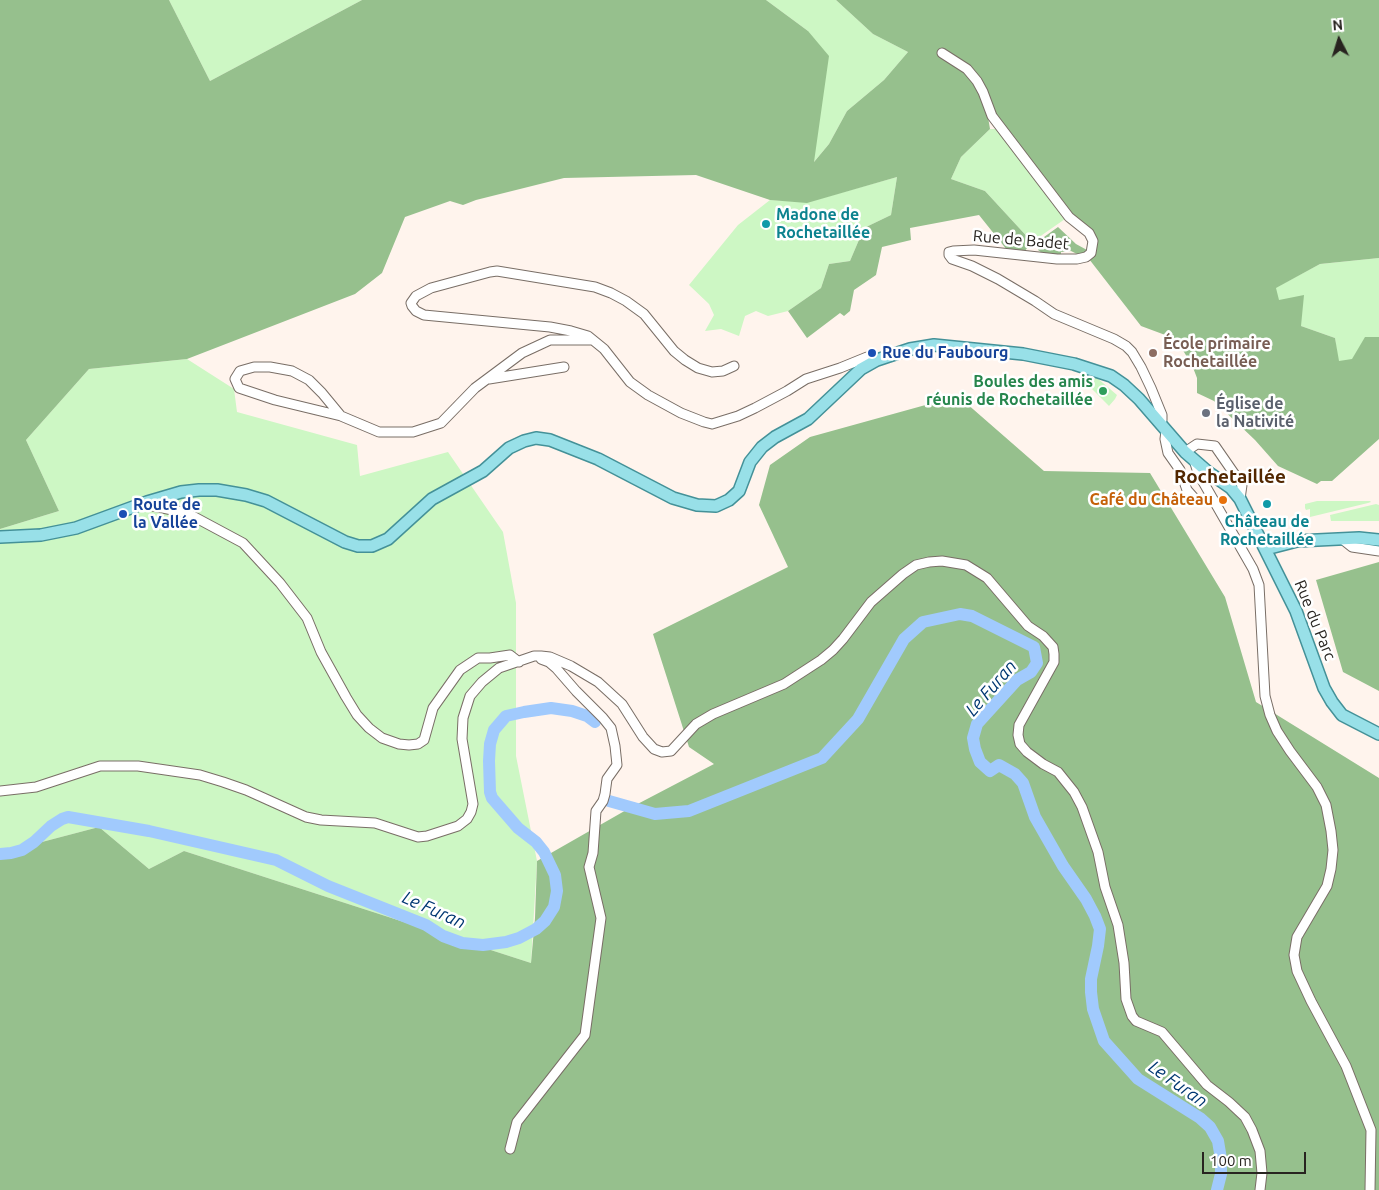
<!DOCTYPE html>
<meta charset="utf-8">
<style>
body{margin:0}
#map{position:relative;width:1379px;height:1190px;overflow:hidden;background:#fff4ed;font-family:Ubuntu,sans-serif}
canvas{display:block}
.north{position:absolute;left:1314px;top:15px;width:50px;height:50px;-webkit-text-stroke:4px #fff;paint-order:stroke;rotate:355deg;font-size:14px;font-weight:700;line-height:20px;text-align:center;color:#282420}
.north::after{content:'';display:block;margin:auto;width:18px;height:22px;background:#282420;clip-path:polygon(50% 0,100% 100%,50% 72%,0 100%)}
.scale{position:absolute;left:1202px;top:1152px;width:104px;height:22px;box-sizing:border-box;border:2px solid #282420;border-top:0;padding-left:6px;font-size:15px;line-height:18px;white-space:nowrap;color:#282420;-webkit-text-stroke:4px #fff;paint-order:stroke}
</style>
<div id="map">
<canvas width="1379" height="1190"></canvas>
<div class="north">N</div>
<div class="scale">100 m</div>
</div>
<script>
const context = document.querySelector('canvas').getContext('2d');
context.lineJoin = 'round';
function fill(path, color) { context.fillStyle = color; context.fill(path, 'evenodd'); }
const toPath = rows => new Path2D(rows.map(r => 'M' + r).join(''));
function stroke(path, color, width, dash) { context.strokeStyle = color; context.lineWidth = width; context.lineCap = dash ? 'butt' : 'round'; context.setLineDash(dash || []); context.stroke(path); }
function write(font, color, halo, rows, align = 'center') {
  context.font = font + ' Ubuntu,sans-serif'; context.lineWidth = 5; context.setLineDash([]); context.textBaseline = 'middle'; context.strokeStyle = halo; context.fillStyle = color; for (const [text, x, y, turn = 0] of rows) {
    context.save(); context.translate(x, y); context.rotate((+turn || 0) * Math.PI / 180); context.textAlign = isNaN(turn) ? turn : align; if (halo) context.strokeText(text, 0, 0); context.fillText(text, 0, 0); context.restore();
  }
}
fill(toPath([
 [169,0,362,0,210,81],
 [766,0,836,0,873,34,908,52,884,80,847,111,829,144,813,163,808,31],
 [990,129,1000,129,1031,169,1065,219,1032,242,985,191,951,179,961,157],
 [897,177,891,215,864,228,850,261,829,264,821,288,788,311,768,316,756,311,745,316,739,336,721,329,705,331,714,315,709,304,689,285,738,225,770,200,808,202],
 [1379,258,1379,337,1366,337,1352,360,1338,362,1335,338,1301,326,1278,300,1275,288,1320,264],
 [187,359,234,389,237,412,357,445,360,476,448,452,503,532,516,603,516,756,537,861,531,963,184,851,149,869,99,827,0,853,0,529,59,511,26,440,89,369],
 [1096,377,1117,395,1115,399,1109,406,1090,387,1094,382,1092,381],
 [1317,501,1370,501,1371,502,1368,503,1310,517,1310,509,1306,510,1305,508,1305,504],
 [1376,504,1379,505,1379,521,1331,521,1330,515]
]), '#cdf7c4');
fill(toPath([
 [0,0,169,0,210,81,362,0,766,0,808,31,829,56,814,162,829,144,847,111,884,80,908,52,873,34,836,0,1379,0,1379,258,1320,264,1276,288,1279,300,1304,295,1301,326,1335,338,1339,361,1352,359,1365,337,1379,337,1379,439,1332,481,1321,481,1317,484,1278,466,1255,440,1214,401,1197,393,1197,378,1192,365,1176,339,1141,326,1089,259,1096,242,1071,214,1002,125,989,102,986,105,990,129,961,157,951,179,985,191,1032,242,1024,252,1007,250,979,215,910,228,911,240,882,247,876,275,854,290,850,311,844,316,840,313,807,338,788,311,821,288,829,264,850,261,864,228,891,215,897,177,807,203,770,200,696,175,564,178,476,200,463,205,450,201,405,217,382,273,355,294,187,359,89,369,26,440,59,511,0,529],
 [1058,227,1076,244,1087,250,1084,255,1079,255,1071,251,1061,252,1061,256,1045,255,1038,250,1038,246,1044,237],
 [958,396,1044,471,1150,473,1225,597,1256,702,1379,778,1379,1190,0,1190,0,853,99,827,149,869,184,851,531,963,535,918,537,861,628,809,714,764,689,747,653,634,788,567,759,505,770,465,810,437],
 [1379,562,1379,691,1343,672,1316,580]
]), '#96c08d');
stroke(toPath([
 [609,801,655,814,689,811,822,758,858,719,904,639,923,622,960,614,972,616,1034,647,1037,663,1031,672,1017,680,977,724,973,738,975,749,980,762,990,771,999,765,1015,774,1023,783,1035,817,1063,866,1086,899,1095,916,1100,929,1098,946,1091,979,1091,992,1093,1009,1104,1041,1138,1079,1200,1118,1210,1127,1218,1141,1221,1159,1221,1174,1217,1190],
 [0,854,11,853,22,850,34,842,51,826,62,819,68,817,149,831,276,860,328,886,426,925,443,936,462,943,483,945,506,942,519,938,536,929,545,921,554,907,557,891,555,875,544,852,536,842,518,828,492,798,490,792,489,761,490,744,494,730,506,716,524,712,551,708,572,711,587,716,595,722]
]), '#a1cafd', 12);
const minor = toPath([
 [942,53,967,69,977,81,983,92,992,116,1069,217,1089,233,1093,241,1091,253,1086,257,1077,259,1057,259,974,250,953,251,949,252,949,255,952,259,972,266,998,279,1035,301,1054,314,1114,339,1126,346,1132,352,1141,367,1151,388,1162,415,1162,420,1160,423],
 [734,366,723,371,712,372,698,368,685,360,674,351,644,314,626,301,611,293,595,287,497,271,490,272,431,288,416,296,411,303,412,306,416,311,424,315,550,327,571,331,588,336,604,349,630,382,648,395,681,413,704,422,712,424,738,416,755,408,787,391,806,379,840,368,867,357,877,360],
 [489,379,564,367],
 [341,416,322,393,309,380,292,371,270,367,254,367,240,371,235,379,239,388,275,400,341,416,379,432,413,432,441,423,475,388,522,353,550,340,590,340],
 [1166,431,1165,439,1168,453,1180,470,1187,490,1195,499],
 [1185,452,1197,444,1215,446,1242,485,1240,499],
 [1194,460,1198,473,1253,569,1259,585,1265,696,1270,715,1277,731,1290,751,1317,787,1326,805,1331,831,1333,850,1331,869,1327,886,1297,937,1294,955,1297,971,1311,1001,1346,1066,1371,1130,1370,1190],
 [147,502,153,506,187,513,243,543,280,583,307,618,321,652,346,697,357,715,369,728,382,738,399,744,409,745,418,744,424,740,433,708,460,670,478,658,490,658,510,655,519,662],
 [1342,539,1352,547,1379,551],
 [0,791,36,787,100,766,138,766,200,775,223,782,246,790,306,817,321,820,375,823,418,837,427,836,458,826,467,819,471,812,473,804,462,739,463,718,470,696,482,682,499,668,534,656,541,656,550,657,571,666,598,682,622,704,643,737,654,749,662,752,671,751,696,724,713,714,784,684,821,660,833,650,843,639,871,602,903,574,916,565,929,562,942,561,966,565,987,578,1028,626,1043,636,1053,647,1054,654,1054,662,1019,725,1018,735,1020,744,1027,752,1043,764,1058,772,1074,792,1082,807,1098,852,1105,887,1118,925,1124,963,1126,999,1132,1016,1136,1021,1162,1032,1207,1085,1229,1102,1245,1117,1252,1130,1260,1151,1262,1173,1260,1190],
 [510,1149,517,1122,585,1035,601,918,589,867,593,853,596,811,603,801,605,794,607,779,617,765,615,746,611,728,603,718,576,691,556,668,549,662,541,659]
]);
const major = toPath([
 [0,537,41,535,76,528,147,502,181,492,199,490,217,490,246,495,266,501,345,542,358,546,372,546,388,539,432,499,483,471,509,448,524,441,536,438,550,440,598,459,673,498,697,505,716,506,729,500,739,491,750,462,762,447,775,437,808,419,861,369,877,360,910,349,934,345,1023,354,1074,364,1111,376,1124,385,1139,399,1185,452,1208,472,1231,488,1240,499,1296,611,1324,688,1332,702,1342,715,1379,734],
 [1266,549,1297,541,1359,538,1379,540]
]);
stroke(minor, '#796e66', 11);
stroke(major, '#449198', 14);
stroke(minor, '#fff', 9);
stroke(major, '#98e0e8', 11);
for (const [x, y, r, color] of [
 [766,224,5,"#0f9aa8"],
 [872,353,5,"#1a4fb4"],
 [1153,353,5,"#8d6e63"],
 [1103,391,5,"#2e9e5b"],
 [1206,413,5,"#6b7280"],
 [1223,500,5,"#e8710a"],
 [1267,504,5,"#0f9aa8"],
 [123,514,5,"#1a4fb4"]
]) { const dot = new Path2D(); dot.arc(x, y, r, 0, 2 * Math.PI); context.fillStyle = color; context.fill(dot); stroke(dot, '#fff', 2); }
write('bold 16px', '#0d838f', '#fff', [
 ["Madone de",776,215],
 ["Rochetaillée",776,233],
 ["Château de",1267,522,"center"],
 ["Rochetaillée",1267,540,"center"]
], 'left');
write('16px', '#282420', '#fff', [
 ["Rue de Badet",1021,240,5],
 ["Rue du Parc",1315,620,68]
]);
write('bold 16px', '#785e54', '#fff', [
 ["École primaire",1163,344],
 ["Rochetaillée",1163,362]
], 'left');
write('bold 16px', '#164399', '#fff', [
 ["Rue du Faubourg",882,353],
 ["Route de",133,505],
 ["la Vallée",133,523]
], 'left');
write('bold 16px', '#27864d', '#fff', [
 ["Boules des amis",1093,382],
 ["réunis de Rochetaillée",1093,400]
], 'right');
write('bold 16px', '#5b616d', '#fff', [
 ["Église de",1216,404],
 ["la Nativité",1216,422]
], 'left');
write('bold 16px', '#c56008', '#fff', [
 ["Café du Château",1213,500]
], 'right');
write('italic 18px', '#003772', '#fff', [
 ["Le Furan",991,688,-49],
 ["Le Furan",434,910,24],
 ["Le Furan",1178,1084,35]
]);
write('bold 19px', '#522700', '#fff', [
 ["Rochetaillée",1230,477]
]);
</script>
